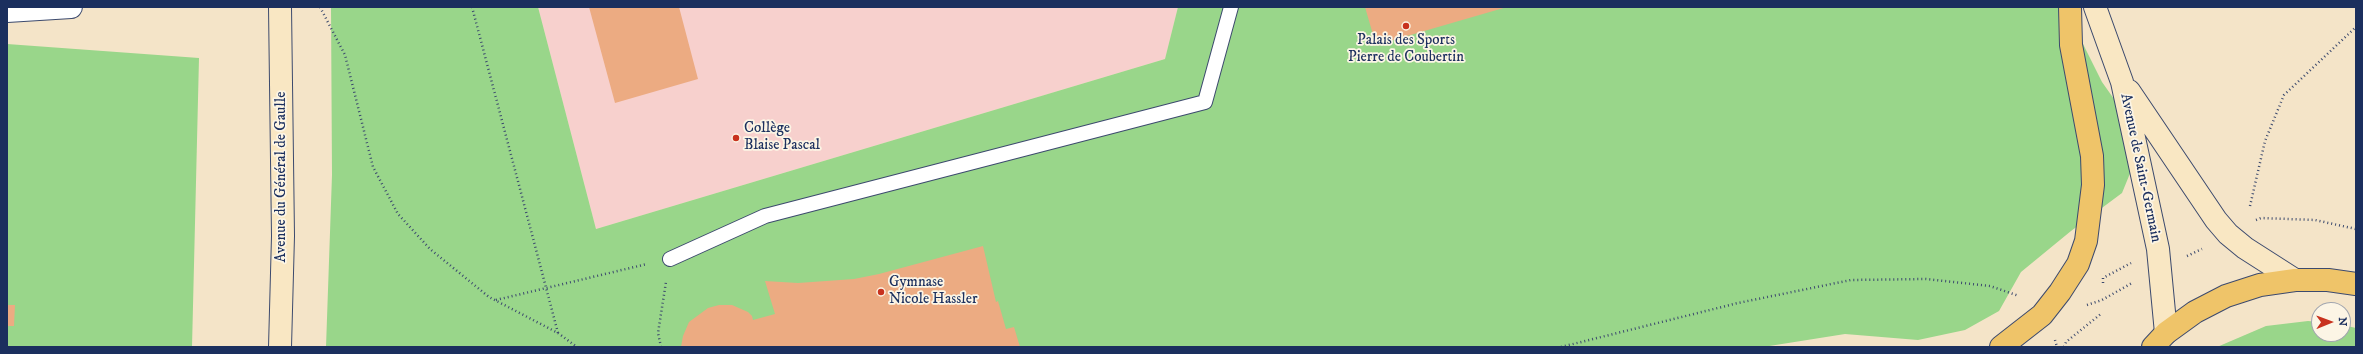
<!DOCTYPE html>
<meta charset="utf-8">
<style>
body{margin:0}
#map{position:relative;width:2363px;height:354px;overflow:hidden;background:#f4e4c8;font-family:"IM FELL DW Pica",serif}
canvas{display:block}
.frame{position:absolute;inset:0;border:8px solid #1b2f5e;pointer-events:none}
.north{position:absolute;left:2311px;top:302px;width:40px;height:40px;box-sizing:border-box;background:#fcf5e5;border:1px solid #a2a6af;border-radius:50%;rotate:89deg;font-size:11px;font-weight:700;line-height:16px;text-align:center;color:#1b2f5e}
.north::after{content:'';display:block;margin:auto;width:14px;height:18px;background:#c8321e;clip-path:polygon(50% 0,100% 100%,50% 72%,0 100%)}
</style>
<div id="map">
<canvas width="2363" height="354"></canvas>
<div class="frame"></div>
<div class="north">N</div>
</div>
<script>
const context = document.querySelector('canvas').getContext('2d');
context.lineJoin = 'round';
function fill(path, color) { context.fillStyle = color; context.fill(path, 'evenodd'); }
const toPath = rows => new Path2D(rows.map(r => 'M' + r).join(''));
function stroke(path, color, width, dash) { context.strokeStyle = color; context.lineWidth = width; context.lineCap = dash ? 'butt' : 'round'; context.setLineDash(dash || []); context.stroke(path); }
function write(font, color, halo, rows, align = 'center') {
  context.font = font + ' "IM FELL DW Pica",serif'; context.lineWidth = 3.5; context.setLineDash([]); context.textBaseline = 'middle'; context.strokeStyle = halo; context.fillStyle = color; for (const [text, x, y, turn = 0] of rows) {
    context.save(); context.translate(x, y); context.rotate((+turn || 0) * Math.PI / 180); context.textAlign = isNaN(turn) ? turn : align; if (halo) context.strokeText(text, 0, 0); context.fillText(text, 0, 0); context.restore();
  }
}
fill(toPath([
 [538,7,1178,7,1165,59,596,229]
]), '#f7d0cd');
fill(toPath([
 [331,7,538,7,596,229,1165,59,1178,7,2059,7,2074,26,2102,82,2121,109,2131,171,2122,193,2071,231,2021,272,1999,311,1965,330,1918,340,1845,334,1763,347,672,347,664,318,672,347,326,347,332,175],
 [7,44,199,58,192,347,7,347],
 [2308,321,2319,322,2319,334,2343,334,2343,325,2356,328,2356,347,2217,347,2266,326]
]), '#99d68a');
fill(toPath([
 [589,7,679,7,698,79,615,103],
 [1365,7,1507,7,1376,45],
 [983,246,996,302,998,301,1006,329,1014,327,1020,347,681,347,683,336,689,322,708,308,719,305,732,305,748,312,752,316,753,320,775,314,765,281,798,283,854,279,879,274],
 [7,305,15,305,14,326,7,326]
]), '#ecab82');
const lane = toPath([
 [670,259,765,216,1205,102,1231,7]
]);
const street = toPath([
 [7,11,71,7]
]);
const secondary = toPath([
 [2095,7,2122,82,2158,249,2166,333],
 [2129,91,2216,220,2228,234,2245,248,2295,280],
 [280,347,283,236,280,7]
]);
const primary = toPath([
 [2001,347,2042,315,2060,292,2078,264,2086,241,2093,185,2092,156,2071,45,2070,7],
 [2153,347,2166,333,2195,312,2226,296,2260,285,2295,280,2328,280,2356,284]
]);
stroke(lane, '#3c4a6e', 16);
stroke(street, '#3c4a6e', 24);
stroke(secondary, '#3c4a6e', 24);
stroke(primary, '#3c4a6e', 24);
stroke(toPath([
 [320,7,345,55,373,167,398,214,430,249,489,297,558,333,577,347],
 [472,7,558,333],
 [2250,206,2265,141,2284,95,2356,27],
 [2256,220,2261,218,2315,220,2356,229],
 [2187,256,2202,249],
 [2103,283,2103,278,2131,263],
 [496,300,647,264],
 [2087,305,2102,300,2132,283],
 [2055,340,2057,347],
 [661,347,658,333,666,282],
 [1561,347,1738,303,1851,280,1926,279,1990,286,2019,296],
 [2064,347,2066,342,2102,313]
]), '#3c4a6e', 2.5, [1, 3]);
stroke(lane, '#fff', 14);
stroke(street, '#fff', 22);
stroke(secondary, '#f9e7c3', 22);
stroke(primary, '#efc469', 22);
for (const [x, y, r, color] of [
 [1406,26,4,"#c8321e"],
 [736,138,4,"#c8321e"],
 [881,292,4,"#c8321e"]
]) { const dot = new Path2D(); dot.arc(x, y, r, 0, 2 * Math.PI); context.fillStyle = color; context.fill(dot); stroke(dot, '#fcf5e5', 1.5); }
write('15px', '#1b2f5e', '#fcf5e5', [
 ["Palais des Sports",1406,41,"center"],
 ["Pierre de Coubertin",1406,58,"center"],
 ["Collège",744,129],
 ["Blaise Pascal",744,146],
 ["Gymnase",889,283],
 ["Nicole Hassler",889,300]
], 'left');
write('15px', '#1b2f5e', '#fcf5e5', [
 ["Avenue de Saint-Germain",2140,168,78],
 ["Avenue du Général de Gaulle",282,177,-90]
]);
</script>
